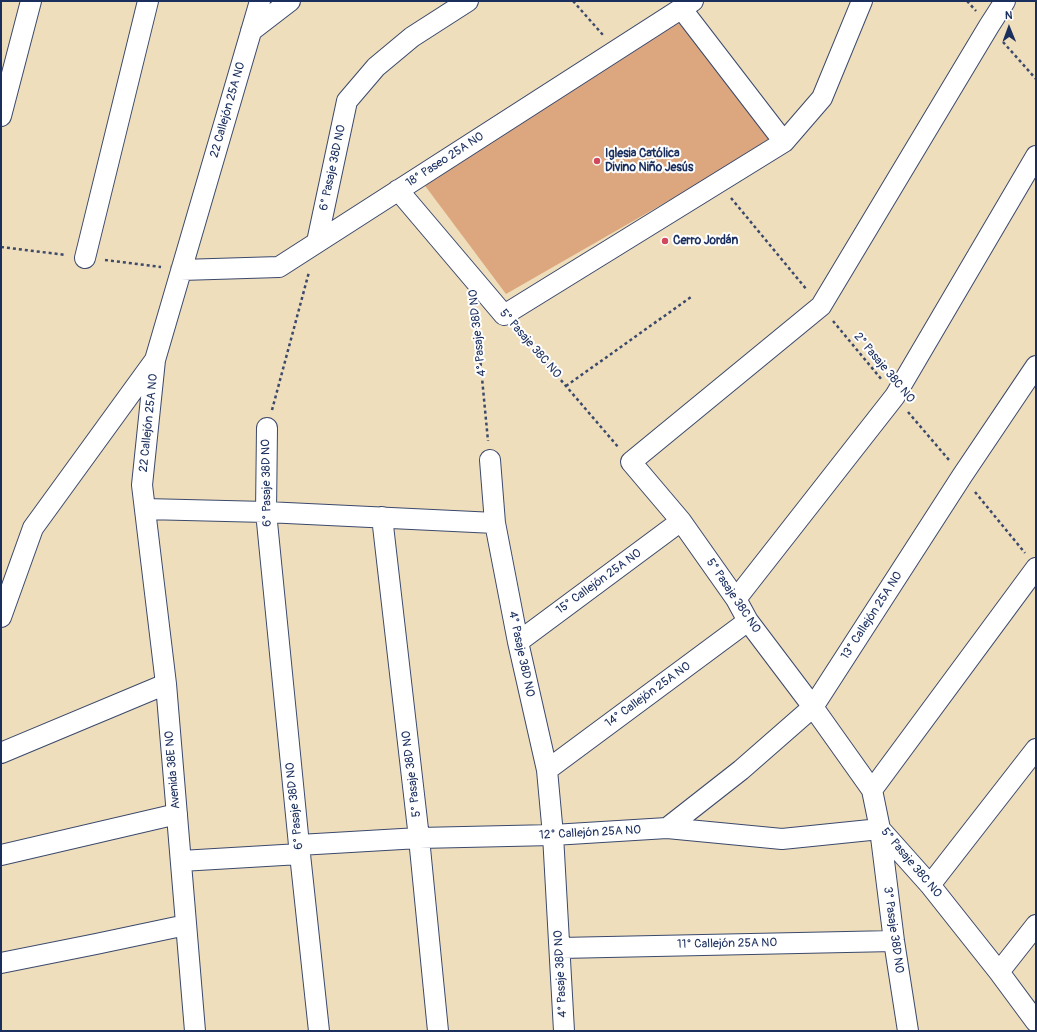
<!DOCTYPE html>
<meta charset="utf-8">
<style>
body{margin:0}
#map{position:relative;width:1037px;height:1032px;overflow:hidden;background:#efdebc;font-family:Pangolin,sans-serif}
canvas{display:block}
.frame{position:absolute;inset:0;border:2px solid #1b2f5e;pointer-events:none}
.north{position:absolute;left:989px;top:8px;width:40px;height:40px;-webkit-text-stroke:3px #fff;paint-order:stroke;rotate:359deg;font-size:11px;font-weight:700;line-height:16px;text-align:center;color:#1b2f5e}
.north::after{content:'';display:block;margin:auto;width:14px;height:18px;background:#1b2f5e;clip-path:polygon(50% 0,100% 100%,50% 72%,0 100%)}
</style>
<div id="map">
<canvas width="1037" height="1032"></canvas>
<div class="frame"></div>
<div class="north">N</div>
</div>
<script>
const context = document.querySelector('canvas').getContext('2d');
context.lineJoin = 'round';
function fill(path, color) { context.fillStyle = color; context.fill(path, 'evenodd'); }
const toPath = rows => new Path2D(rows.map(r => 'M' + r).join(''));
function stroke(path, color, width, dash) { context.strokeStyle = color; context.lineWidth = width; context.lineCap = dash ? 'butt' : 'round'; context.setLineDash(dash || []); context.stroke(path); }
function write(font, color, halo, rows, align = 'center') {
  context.font = font + ' Pangolin,sans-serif'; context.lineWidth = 4; context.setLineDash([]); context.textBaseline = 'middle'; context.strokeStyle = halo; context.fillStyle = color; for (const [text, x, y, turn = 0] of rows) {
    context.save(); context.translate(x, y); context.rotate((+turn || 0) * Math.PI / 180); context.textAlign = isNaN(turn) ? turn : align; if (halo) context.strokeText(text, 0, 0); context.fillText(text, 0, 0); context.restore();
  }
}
fill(toPath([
 [681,15,776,139,506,294,423,183]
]), '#dca77e');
const minor = toPath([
 [1005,1,989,26,821,306,631,462,681,521,736,599,748,621,813,707,872,790,880,829,930,885,999,972,1036,1022],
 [681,8,784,142],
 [251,31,290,1],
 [1,116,31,1],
 [398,190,504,315,784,142,822,98,862,1],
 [317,242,347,101,376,67,412,37,468,1],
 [85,258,148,1],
 [181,270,279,267,693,1],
 [267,428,266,512,299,845,319,1031],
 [490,460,495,523,518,642,547,770,553,835,564,1031],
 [145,509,266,512,495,523],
 [382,517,419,838,438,1031],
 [736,599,895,396,1036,156],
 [1,617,33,528,155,360],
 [518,642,681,521],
 [1,753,166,684],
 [547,770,748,621],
 [872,790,1036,568],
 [667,828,741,770,813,707,962,476,1036,366],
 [299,845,419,838,553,835,667,828,782,839,880,829,894,941,908,1031],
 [1,855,177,814],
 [181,861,300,854],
 [930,885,1036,749],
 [560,948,894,941],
 [1,963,96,944,186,925],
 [999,972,1036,925],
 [195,1031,166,684,142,485,155,360,260,1]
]);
stroke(minor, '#3b496c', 22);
stroke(toPath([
 [573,1,603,35],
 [967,1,976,11],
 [1003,42,1036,79],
 [731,198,807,290],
 [1,247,66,255],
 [105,260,161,267],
 [476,315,488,441],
 [833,321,882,380],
 [518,330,619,448],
 [566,386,691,297],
 [272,410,309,272],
 [908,412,949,460],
 [975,492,1025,553]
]), '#3b496c', 2.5, [3, 3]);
stroke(minor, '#fff', 20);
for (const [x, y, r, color] of [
 [597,161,4,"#d1495b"],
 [665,241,4,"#d1495b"]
]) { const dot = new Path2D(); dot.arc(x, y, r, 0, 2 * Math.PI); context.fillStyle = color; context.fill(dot); stroke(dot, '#fff', 1.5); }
write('12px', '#1b2f5e', '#fff', [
 ["22 Callejón 25A NO",228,110,-74],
 ["18° Paseo 25A NO",445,160,-33],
 ["6° Pasaje 38D NO",333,168,-78],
 ["4° Pasaje 38D NO",478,333,-96],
 ["5° Pasaje 38C NO",530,344,49],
 ["2° Pasaje 38C NO",884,368,50],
 ["22 Callejón 25A NO",149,423,-84],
 ["6° Pasaje 38D NO",267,483,-91],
 ["15° Callejón 25A NO",599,582,-36],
 ["5° Pasaje 38C NO",733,596,56],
 ["13° Callejón 25A NO",872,616,-57],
 ["4° Pasaje 38D NO",521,654,78],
 ["14° Callejón 25A NO",648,695,-36],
 ["Avenida 38E NO",173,770,-95],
 ["5° Pasaje 38D NO",412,774,-97],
 ["6° Pasaje 38D NO",295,806,-96],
 ["12° Callejón 25A NO",590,833,-3],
 ["5° Pasaje 38C NO",911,863,50],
 ["3° Pasaje 38D NO",893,930,82],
 ["11° Callejón 25A NO",727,944,-1],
 ["4° Pasaje 38D NO",561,974,-93]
]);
write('bold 12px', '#1b2f5e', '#fff', [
 ["Iglesia Católica",605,154],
 ["Divino Niño Jesús",605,168],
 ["Cerro Jordán",673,241]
], 'left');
</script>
